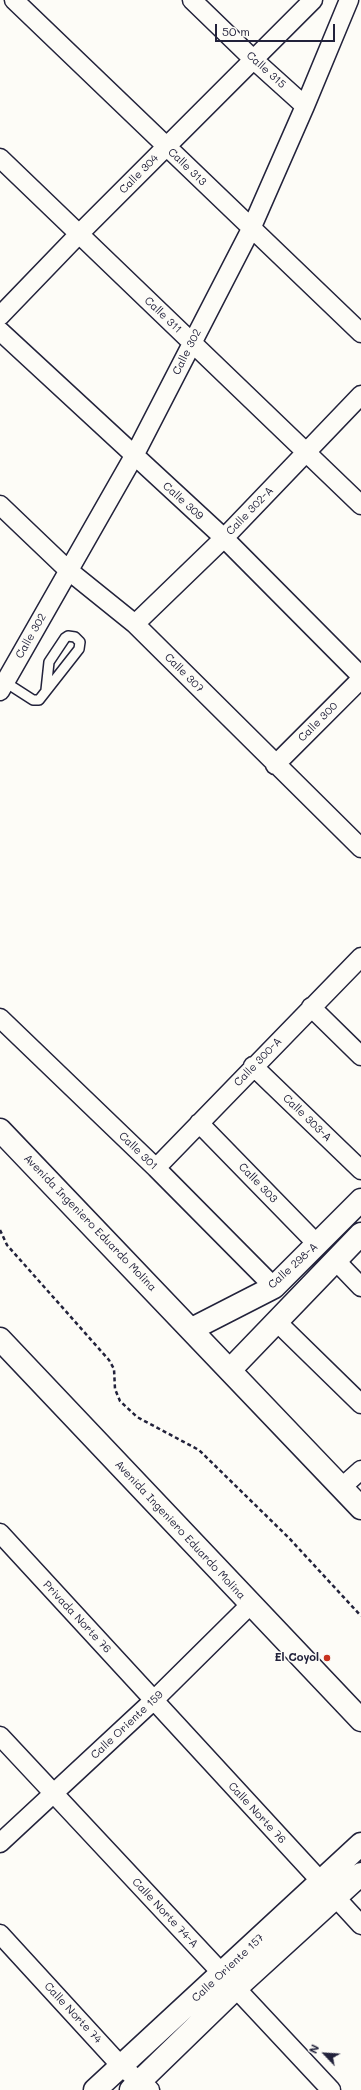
<!DOCTYPE html>
<style>
body{margin:0}
#map{position:relative;width:361px;height:2090px;overflow:hidden;background:#fdfcf7;font-family:Mali,sans-serif}
canvas{display:block}
.north{position:absolute;left:305px;top:2034px;width:40px;height:40px;-webkit-text-stroke:3px #fdfcf7;paint-order:stroke;rotate:295deg;font-size:11px;font-weight:700;line-height:16px;text-align:center;color:#22223b}
.north::after{content:'';display:block;margin:auto;width:14px;height:18px;background:#22223b;clip-path:polygon(50% 0,100% 100%,50% 72%,0 100%)}
.scale{position:absolute;left:215px;top:24px;width:120px;height:18px;box-sizing:border-box;border:2px solid #22223b;border-top:0;padding-left:5px;font-size:12px;line-height:14px;white-space:nowrap;color:#22223b;-webkit-text-stroke:3px #fdfcf7;paint-order:stroke}
</style>
<div id="map">
<canvas width="361" height="2090"></canvas>
<div class="north">N</div>
<div class="scale">50 m</div>
</div>
<script>
const context = document.querySelector('canvas').getContext('2d');
context.lineJoin = 'round';
const toPath = rows => new Path2D(rows.map(r => 'M' + r).join(''));
function stroke(path, color, width, dash) { context.strokeStyle = color; context.lineWidth = width; context.lineCap = dash ? 'butt' : 'round'; context.setLineDash(dash || []); context.stroke(path); }
function write(font, color, halo, rows, align = 'center') {
  context.font = font + ' Mali,sans-serif'; context.lineWidth = 3; context.setLineDash([]); context.textBaseline = 'middle'; context.strokeStyle = halo; context.fillStyle = color; for (const [text, x, y, turn = 0] of rows) {
    context.save(); context.translate(x, y); context.rotate((+turn || 0) * Math.PI / 180); context.textAlign = isNaN(turn) ? turn : align; if (halo) context.strokeText(text, 0, 0); context.fillText(text, 0, 0); context.restore();
  }
}
const lane = toPath([
 [5,682,33,700,39,700,79,649,80,642,75,637,68,636,65,638,49,662,46,690]
]);
const street = toPath([
 [14,0,361,333],
 [192,0,254,60,305,106],
 [0,158,361,505],
 [0,316,79,234,313,0],
 [0,331,224,538,361,676],
 [0,505,68,570,135,624,361,848],
 [135,624,224,538,361,395],
 [0,691,134,456,251,229,305,106,349,0],
 [275,765,361,679],
 [311,1007,361,1056],
 [0,1018,156,1168,274,1287],
 [253,1066,361,1170],
 [199,1123,317,1244],
 [156,1168,361,957],
 [336,1261,361,1287],
 [276,1321,361,1404],
 [342,1487,361,1470],
 [0,1533,361,1925],
 [0,1736,331,2090],
 [0,1843,154,1700,250,1605],
 [0,1934,121,2066,150,2090]
]);
const secondary = toPath([
 [192,1329,274,1287,361,1200],
 [230,1370,361,1234],
 [95,2090,361,1844],
 [131,2090,236,1988,361,1874]
]);
const primary = toPath([
 [0,1130,361,1508],
 [0,1339,361,1720]
]);
stroke(lane, '#22223b', 12);
stroke(street, '#22223b', 21);
stroke(secondary, '#22223b', 25);
stroke(primary, '#22223b', 25);
stroke(toPath([
 [0,1230,7,1245,109,1360,114,1369,115,1389,120,1401,137,1417,199,1450,289,1538,361,1616]
]), '#22223b', 2.5, [4, 3]);
stroke(lane, '#fdfcf7', 9);
stroke(street, '#fdfcf7', 18);
stroke(secondary, '#fdfcf7', 22);
stroke(primary, '#fdfcf7', 22);
for (const [x, y, r, color] of [
 [327,1658,4,"#c8321e"]
]) { const dot = new Path2D(); dot.arc(x, y, r, 0, 2 * Math.PI); context.fillStyle = color; context.fill(dot); stroke(dot, '#fdfcf7', 1.5); }
write('11px', '#22223b', '#fdfcf7', [
 ["Calle 315",266,70,42],
 ["Calle 313",187,167,44],
 ["Calle 304",139,174,-45],
 ["Calle 311",163,315,44],
 ["Calle 302",187,352,-63],
 ["Calle 309",183,501,42],
 ["Calle 302-A",250,511,-46],
 ["Calle 302",31,636,-60],
 ["Calle 307",184,673,45],
 ["Calle 300",318,722,-45],
 ["Calle 300-A",258,1062,-46],
 ["Calle 303-A",307,1118,44],
 ["Calle 301",138,1151,44],
 ["Calle 303",258,1183,46],
 ["Avenida Ingeniero Eduardo Molina",90,1223,46],
 ["Calle 298-A",293,1266,-42],
 ["Avenida Ingeniero Eduardo Molina",180,1530,47],
 ["Privada Norte 76",77,1617,47],
 ["Calle Oriente 159",127,1725,-43],
 ["Calle Norte 76",257,1813,47],
 ["Calle Norte 74-A",165,1913,47],
 ["Calle Oriente 157",228,1968,-43],
 ["Calle Norte 74",73,2013,47]
]);
write('bold 11px', '#22223b', '#fdfcf7', [
 ["El Coyol",319,1658]
], 'right');
</script>
